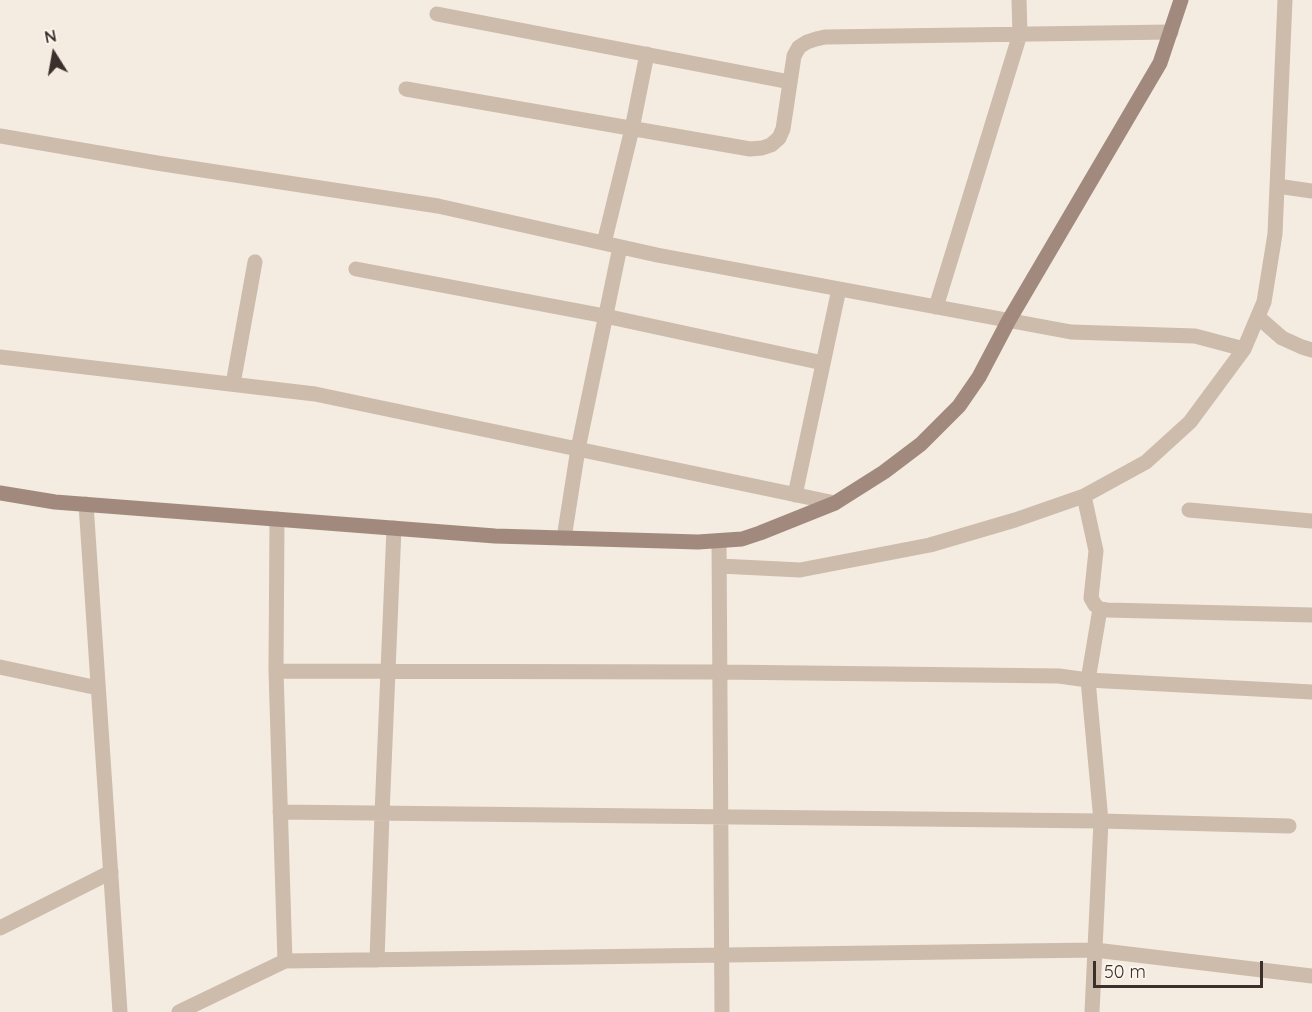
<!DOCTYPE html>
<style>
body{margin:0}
#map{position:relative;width:1312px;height:1012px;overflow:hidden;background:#f4ebe1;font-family:Quicksand,sans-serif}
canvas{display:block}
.north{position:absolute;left:24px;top:24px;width:60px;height:60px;-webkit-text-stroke:4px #fbf5ee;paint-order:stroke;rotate:349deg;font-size:16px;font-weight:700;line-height:24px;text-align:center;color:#3b302b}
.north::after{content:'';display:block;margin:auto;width:21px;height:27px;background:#3b302b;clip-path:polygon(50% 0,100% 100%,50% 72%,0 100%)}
.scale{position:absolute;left:1093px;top:961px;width:170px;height:27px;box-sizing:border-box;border:3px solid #3b302b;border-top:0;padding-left:8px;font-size:18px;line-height:21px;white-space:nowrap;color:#3b302b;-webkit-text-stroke:4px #fbf5ee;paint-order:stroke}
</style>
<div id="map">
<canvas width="1312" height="1012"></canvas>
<div class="north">N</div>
<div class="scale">50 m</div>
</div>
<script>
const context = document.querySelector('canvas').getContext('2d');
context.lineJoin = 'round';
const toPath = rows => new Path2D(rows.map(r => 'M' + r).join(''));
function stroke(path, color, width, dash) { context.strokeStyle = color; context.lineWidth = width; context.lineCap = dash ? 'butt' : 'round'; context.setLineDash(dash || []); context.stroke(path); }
stroke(toPath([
 [437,14,790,82],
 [406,89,750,149,762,148,771,145,779,138,783,129,794,56,799,47,807,42,816,39,825,37,1171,32],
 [0,136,157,163,438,206,657,255,1071,332,1195,336,1244,349],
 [1277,186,1312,191],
 [604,243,632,129,647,54],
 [356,269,605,316,823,363],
 [936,307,1020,34,1019,0],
 [1258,317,1282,338,1302,347,1312,350],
 [0,357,315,394,835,503],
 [233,384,255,262],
 [795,495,839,289],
 [1084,496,1096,551,1091,598,1095,605,1100,609,1107,610,1312,615],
 [86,504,120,1012],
 [1189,510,1312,521],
 [564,538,578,449,620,247],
 [719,541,722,1012],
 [720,566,800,570,930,545,1015,520,1084,496,1146,462,1190,422,1244,349,1264,302,1275,234,1285,0],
 [1100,609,1088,680,1312,692],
 [0,667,98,688],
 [276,671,720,672,1059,676,1088,680,1101,821,1092,1012],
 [280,812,1101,821,1289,826],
 [0,928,111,872],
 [377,960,382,814,394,528],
 [285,961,1095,950,1312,976],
 [179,1012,285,961,276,671,277,519]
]), '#cdbbac', 15);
stroke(toPath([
 [0,493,55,502,495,536,698,542,742,539,760,533,835,503,884,472,921,444,959,406,979,377,1009,320,1160,63,1181,0]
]), '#a18a7d', 15);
</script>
